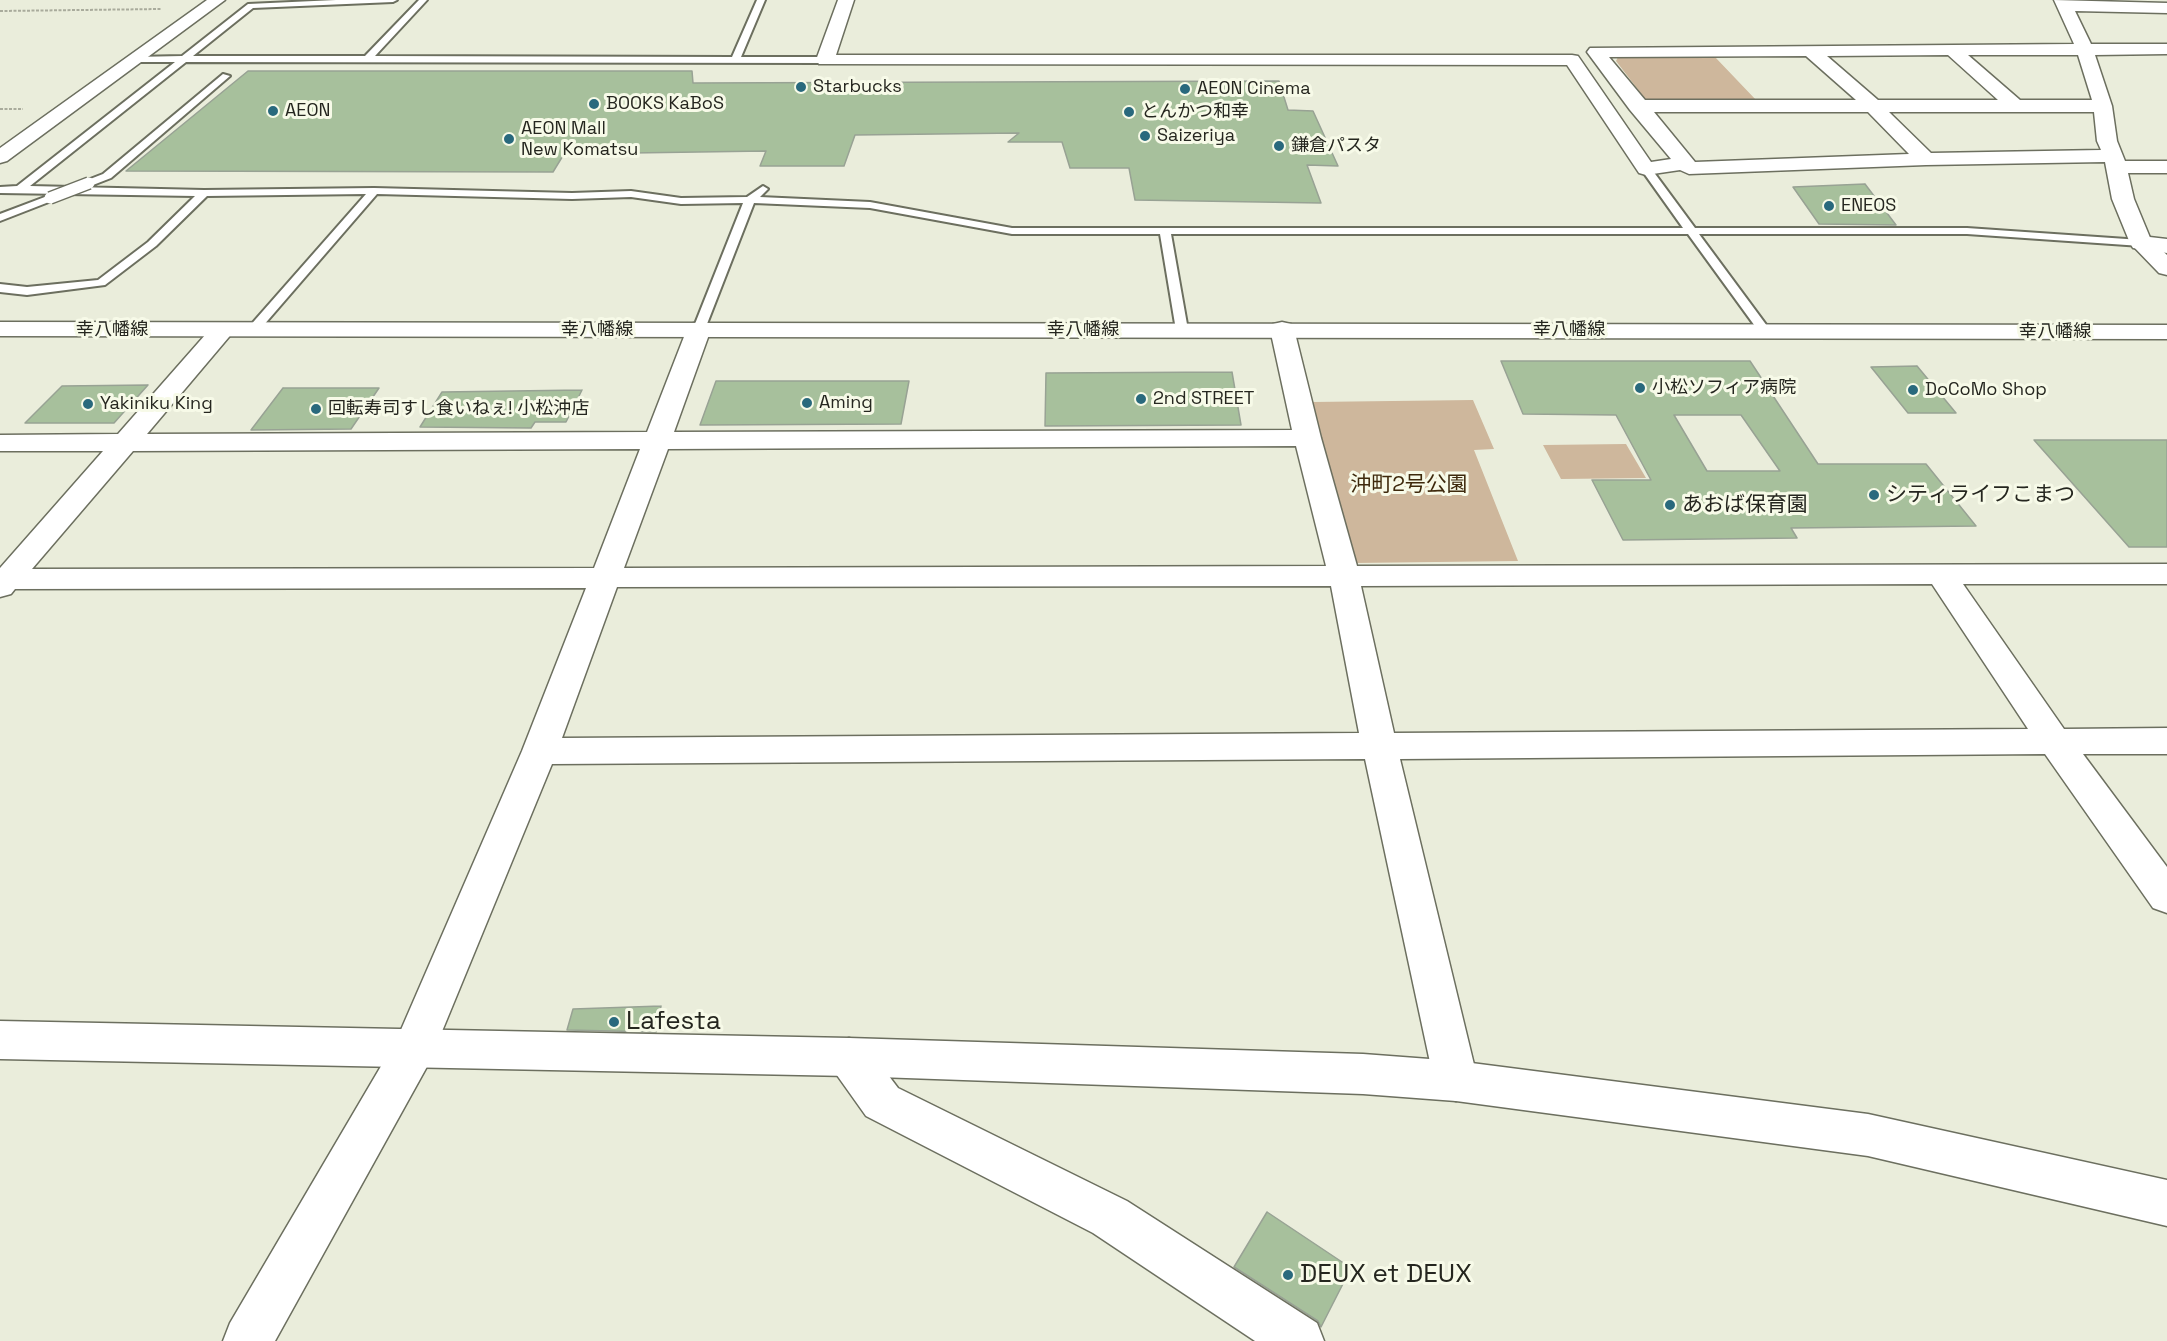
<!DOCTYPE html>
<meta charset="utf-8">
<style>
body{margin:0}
canvas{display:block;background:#eaeddb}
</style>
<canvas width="2167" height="1341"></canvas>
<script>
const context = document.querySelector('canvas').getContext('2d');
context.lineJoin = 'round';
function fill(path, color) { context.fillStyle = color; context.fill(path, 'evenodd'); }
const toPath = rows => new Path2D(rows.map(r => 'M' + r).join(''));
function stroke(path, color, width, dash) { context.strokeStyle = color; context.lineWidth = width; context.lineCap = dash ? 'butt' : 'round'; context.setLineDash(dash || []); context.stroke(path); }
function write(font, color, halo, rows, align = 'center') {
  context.font = font + ' "Space Grotesk","Noto Sans JP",sans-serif'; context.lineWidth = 6; context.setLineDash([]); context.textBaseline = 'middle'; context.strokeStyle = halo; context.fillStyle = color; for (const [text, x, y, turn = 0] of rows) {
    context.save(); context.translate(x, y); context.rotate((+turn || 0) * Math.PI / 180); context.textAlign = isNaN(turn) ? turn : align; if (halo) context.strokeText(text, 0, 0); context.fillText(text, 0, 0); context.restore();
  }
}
fill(toPath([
 [1618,57,1715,57,1757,101,1646,100,1616,61],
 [1473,400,1494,449,1474,450,1518,561,1354,563,1312,402],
 [1626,444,1646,478,1561,479,1543,445]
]), '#ceb79c');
const building = toPath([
 [248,71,692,71,693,83,1279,81,1288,110,1313,111,1338,166,1307,165,1321,203,1135,200,1129,168,1070,168,1062,142,1008,142,1019,133,855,135,844,166,760,166,766,151,564,154,553,172,126,171,248,71],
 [1865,184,1896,225,1819,224,1793,187,1865,184],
 [1501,361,1750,361,1818,464,1926,464,1976,526,1791,528,1797,538,1623,540,1592,480,1651,480,1616,415,1523,414,1501,361],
 [1674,415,1741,415,1780,471,1707,471,1674,415],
 [1917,366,1956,413,1908,413,1871,367,1917,366],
 [1232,372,1241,425,1045,426,1046,373,1232,372],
 [716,381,909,381,901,424,700,425,716,381],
 [148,385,114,423,25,423,62,386,148,385],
 [283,388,379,388,351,429,251,430,283,388],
 [582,390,566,422,535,422,531,428,420,427,442,392,582,390],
 [2034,440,2167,440,2167,547,2129,547,2034,440],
 [661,1006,656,1032,567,1030,573,1009,661,1006],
 [1267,1212,1351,1268,1321,1327,1318,1321,1234,1267,1267,1212]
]);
fill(building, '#a7c09c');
stroke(building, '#98a294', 1.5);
const service = toPath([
 [336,0,397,0,393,2,253,8,193,56,365,56,419,0,427,0,375,56,732,57,757,0,765,0,741,57,825,57,829,60,825,63,186,62,30,186,204,190,374,188,572,193,631,191,681,198,747,197,763,186,768,189,760,197,870,202,1012,228,1683,228,1641,169,1646,166,1650,167,1695,228,1967,228,2141,240,2147,243,2141,246,1967,234,1699,234,1770,330,1764,334,1760,333,1688,234,1171,234,1188,330,1182,334,1176,330,1160,234,1012,234,870,208,754,203,705,329,699,333,693,329,743,203,681,204,631,197,572,199,377,194,256,334,252,335,246,331,248,328,366,194,207,196,156,246,105,285,27,295,0,292,0,284,27,287,98,280,148,242,195,196,0,193,0,187,17,186,175,62,137,62,133,59,134,57,182,56,248,4,336,0],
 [223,74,230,76,111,178,93,185,85,185,85,181,103,174,223,74],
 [50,195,54,196,54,200,0,221,0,214,50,195]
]);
const minor = toPath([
 [838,0,854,0,836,55,1572,55,1578,56,1651,162,1671,159,1630,110,1590,56,1587,52,1590,48,2074,44,2054,0,2167,3,2167,13,2075,11,2091,44,2167,44,2167,54,2095,55,2112,106,2117,141,2125,161,2167,161,2167,173,2128,173,2134,199,2151,240,2167,255,2167,275,2159,273,2130,243,2112,199,2105,162,1926,165,1689,174,1680,170,1646,175,1639,173,1567,65,819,64,816,60,838,0],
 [1948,55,1998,100,1878,100,1827,56,1948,55],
 [1968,55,2078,55,2092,100,2020,100,1968,55],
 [1806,56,1856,100,1645,100,1609,57,1806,56],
 [1654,112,1868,112,1909,154,1695,162,1654,112],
 [1889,112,2094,112,2097,141,2101,150,1931,153,1889,112],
 [699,322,708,324,711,329,674,432,1292,430,1270,329,1273,324,1282,322,1291,324,1294,329,1321,438,1357,566,2167,564,2167,584,1963,584,2064,729,2167,728,2167,754,2083,754,2167,867,2167,913,2153,908,2045,754,1400,759,1478,1081,1471,1095,1456,1101,1441,1095,1434,1081,1365,759,552,764,429,1063,275,1341,223,1341,230,1323,397,1039,522,751,586,588,15,589,11,594,0,597,0,568,103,451,0,451,0,435,118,434,213,326,222,324,231,326,234,331,147,434,647,432,687,329,690,324,699,322],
 [1296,446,1326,566,624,568,668,449,1296,446],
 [640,449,594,568,32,569,133,451,640,449],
 [1932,584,2028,729,1394,733,1361,586,1932,584],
 [1331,586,1359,733,562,738,617,587,1331,586],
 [849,1038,864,1043,898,1088,1127,1201,1317,1323,1324,1341,1255,1341,1093,1233,866,1116,834,1071,828,1057,834,1043,849,1038]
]);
const tertiary = toPath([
 [207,0,225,0,7,161,0,163,0,148,207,0],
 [2141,236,2167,239,2167,253,2133,248,2130,243,2133,238,2141,236],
 [0,322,2167,325,2167,339,0,336,0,322],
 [0,1021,849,1038,1363,1054,1456,1061,1868,1114,2167,1180,2167,1226,1868,1156,1456,1101,1363,1094,849,1076,0,1059,0,1021]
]);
stroke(service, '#6c6f5f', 4);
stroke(minor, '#6c6f5f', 3);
stroke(tertiary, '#6c6f5f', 3);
stroke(toPath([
 [0,11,161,9],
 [0,109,23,109]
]), '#a9ab9c', 2, [3, 1.5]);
fill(service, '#fff');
fill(minor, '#fff');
fill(tertiary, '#fff');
const serviceBridge = toPath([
 [50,198,89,183]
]);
stroke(serviceBridge, '#6c6f5f', 14, []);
stroke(serviceBridge, '#fff', 11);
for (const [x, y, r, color] of [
 [801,87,6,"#29697d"],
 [1185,89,6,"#29697d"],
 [594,104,6,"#29697d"],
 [273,111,6,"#29697d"],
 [1129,112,6,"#29697d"],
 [1145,136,6,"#29697d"],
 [509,139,6,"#29697d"],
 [1279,146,6,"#29697d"],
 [1829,206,6,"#29697d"],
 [1640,388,6,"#29697d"],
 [1913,390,6,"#29697d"],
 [1141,399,6,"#29697d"],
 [807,403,6,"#29697d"],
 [88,404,6,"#29697d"],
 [316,409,6,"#29697d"],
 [1874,495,6,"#29697d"],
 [1670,505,6,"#29697d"],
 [614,1022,6,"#29697d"],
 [1288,1275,6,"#29697d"]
]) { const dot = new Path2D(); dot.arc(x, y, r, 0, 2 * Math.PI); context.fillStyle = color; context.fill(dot); stroke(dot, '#f7fae8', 2); }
write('18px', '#25261f', '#f7fae8', [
 ["Starbucks",813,87],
 ["AEON Cinema",1197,89],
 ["BOOKS KaBoS",606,104],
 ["AEON",285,111],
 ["とんかつ和幸",1141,112],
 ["AEON Mall",521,129],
 ["New Komatsu",521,150],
 ["Saizeriya",1157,136],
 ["鎌倉パスタ",1291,146],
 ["ENEOS",1841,206],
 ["小松ソフィア病院",1652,388],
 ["DoCoMo Shop",1925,390],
 ["2nd STREET",1153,399],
 ["Aming",819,403],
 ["Yakiniku King",100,404],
 ["回転寿司すし食いねぇ! 小松沖店",328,409]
], 'left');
write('18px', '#25261f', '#f7fae8', [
 ["幸八幡線",112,330],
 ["幸八幡線",597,330],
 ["幸八幡線",1083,330],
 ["幸八幡線",1569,330],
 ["幸八幡線",2055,332]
]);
write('21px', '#3e290c', '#f7fae8', [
 ["沖町2号公園",1409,485]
]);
write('21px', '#25261f', '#f7fae8', [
 ["シティライフこまつ",1886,495],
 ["あおば保育園",1682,505]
], 'left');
write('26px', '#25261f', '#f7fae8', [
 ["Lafesta",626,1022],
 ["DEUX et DEUX",1300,1275]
], 'left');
</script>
